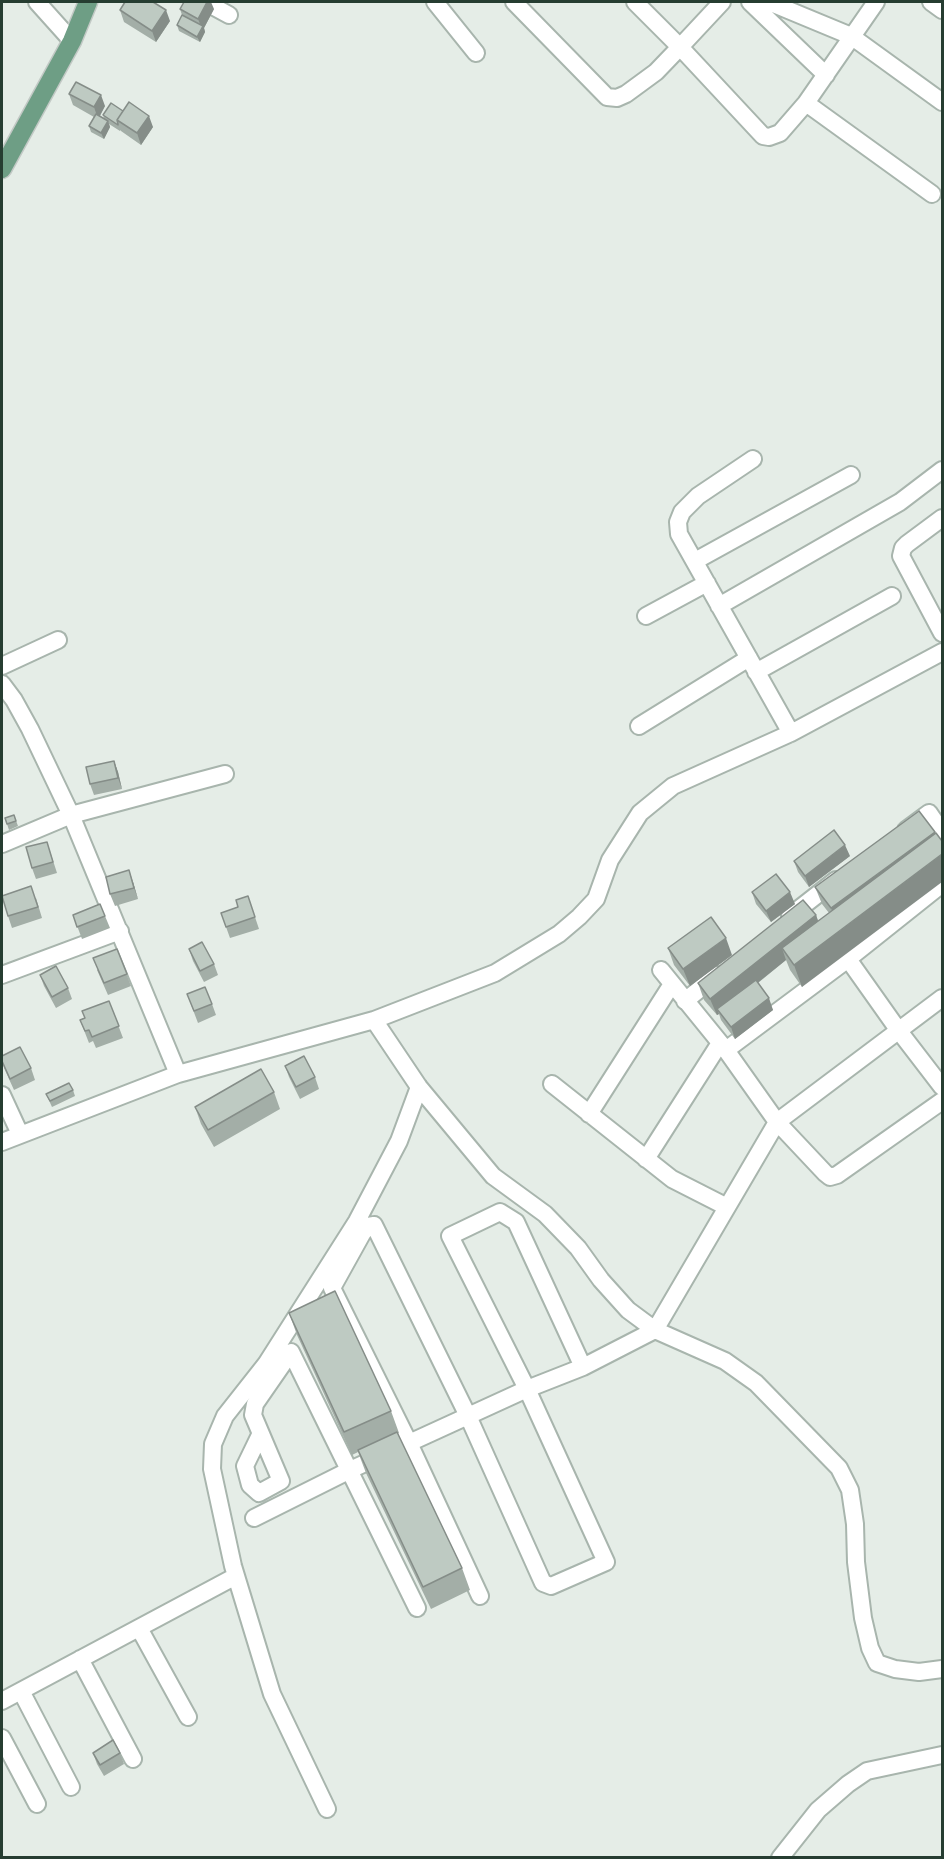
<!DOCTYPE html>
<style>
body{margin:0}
#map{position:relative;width:944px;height:1859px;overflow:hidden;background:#e5ede7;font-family:"IBM Plex Sans",sans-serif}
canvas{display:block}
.frame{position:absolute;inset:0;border:3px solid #263d31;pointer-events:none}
</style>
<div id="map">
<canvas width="944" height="1859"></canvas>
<div class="frame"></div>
</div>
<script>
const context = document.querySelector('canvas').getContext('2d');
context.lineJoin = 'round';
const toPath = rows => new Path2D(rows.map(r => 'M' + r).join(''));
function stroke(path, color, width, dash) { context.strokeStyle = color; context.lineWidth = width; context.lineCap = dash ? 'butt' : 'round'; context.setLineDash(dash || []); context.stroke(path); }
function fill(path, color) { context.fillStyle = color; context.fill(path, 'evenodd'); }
const street = toPath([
 [37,2,72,41],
 [205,2,229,15],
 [435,2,476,53],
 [514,2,607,97,617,98,626,94,656,72,680,47,763,136,769,137,780,133,806,103,876,2],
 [635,2,680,47,722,2],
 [750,2,826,75],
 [769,2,851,36,942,102],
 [931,2,942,10],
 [806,103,932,194],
 [753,459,698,496,682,512,678,522,679,534,791,733],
 [942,518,907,544,903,548,901,556,942,633],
 [695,561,851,475],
 [719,606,900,502,942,470],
 [646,616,707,583],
 [942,652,791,733,673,786,640,813,610,860,596,899,579,917,559,934,495,973,374,1020,419,1087,493,1176,545,1214,578,1248,601,1280,628,1310,655,1330,725,1361,756,1383,839,1468,850,1490,855,1524,856,1562,863,1618,870,1648,877,1663,895,1669,919,1672,942,1669],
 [2,666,58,640],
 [756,672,892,596],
 [2,684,14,700,30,729,71,815,178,1074],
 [639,726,749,658],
 [906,830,929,813,942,832],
 [2,844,71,815,225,774],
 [790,916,836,880],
 [848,959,942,884],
 [661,970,726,1050,777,1122,825,1173,830,1177,837,1175,942,1101],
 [2,975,120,931],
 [685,1001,717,975],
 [726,1050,848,959,899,1031,942,1087],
 [552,1084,672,1179,727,1207],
 [2,1095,20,1134],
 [589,1114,672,984],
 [2,1142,178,1074,374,1020],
 [646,1159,720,1043],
 [260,1435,245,1466,250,1485,259,1493,281,1481,253,1415,255,1404,291,1352,417,1608],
 [254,1518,350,1470,527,1389,583,1367,655,1330,777,1122,942,998],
 [480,1596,409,1443,332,1288,362,1234,368,1226,374,1225,468,1416,543,1583,551,1586,606,1562,527,1389,450,1236,500,1212,516,1222,583,1367],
 [139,1628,188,1717],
 [80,1659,133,1759],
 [21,1691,71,1787],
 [2,1701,236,1576],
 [2,1738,37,1804],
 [327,1809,272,1694,233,1566,212,1469,213,1444,225,1416,266,1364,357,1221,399,1141,419,1087],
 [780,1858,818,1810,848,1784,867,1771,942,1755]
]);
const primary = toPath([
 [2,169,72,41,88,2]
]);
stroke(street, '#a8b5ad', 20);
stroke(primary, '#c2c9c5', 21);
stroke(street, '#fff', 16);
stroke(primary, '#6e9e85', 18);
fill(toPath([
 [180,9,214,9,204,28,205,32,200,42,179,31,177,25,182,15],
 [120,10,170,21,156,42,124,22],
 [69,94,105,106,100,116,104,118,103,115,123,111,153,127,141,145,121,131,121,130,120,131,109,124,110,127,104,139,91,132,89,126,94,117,73,105],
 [114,761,118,772,122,789,94,795,90,784],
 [919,811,802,987,790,970,786,960,758,983,773,1010,735,1039,721,1020,719,1014,717,1015,704,1000,698,983,816,915,818,921,829,913,822,904,815,887],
 [14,815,18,826,9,830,5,818],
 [47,842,57,873,36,879,32,868],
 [850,856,809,887,798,872,794,861],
 [133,882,138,899,115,906,110,894],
 [752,892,795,904,771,922,756,904],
 [248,896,259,929,230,938,221,913,238,907],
 [36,898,42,918,12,928,8,916],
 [100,904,110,928,82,939,73,915],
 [668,948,732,955,690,986,674,965],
 [117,949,131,986,108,995,97,970],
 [189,949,214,964,218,975,204,982,193,961],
 [40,975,68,988,72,999,56,1008,44,986],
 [187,994,212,1004,216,1015,198,1023],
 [109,1001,123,1038,96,1048,93,1041,89,1043,80,1020,84,1018],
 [2,1056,31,1068,35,1080,14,1090,4,1068,2,1062],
 [285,1066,315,1077,319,1089,300,1099,289,1077],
 [73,1090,75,1096,52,1107,46,1094],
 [274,1092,280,1109,214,1147,201,1124,195,1107],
 [289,1313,391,1411,399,1433,397,1434,462,1568,470,1590,431,1609,366,1473,358,1452,352,1455,297,1335],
 [93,1753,120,1753,124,1764,104,1776,97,1764]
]), '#a3aea7');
fill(toPath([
 [207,2,211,2,214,9,204,28,205,32,200,42,197,37,202,29,198,19],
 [166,10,170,21,156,42,152,31],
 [101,95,105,106,98,119,94,107],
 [149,116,153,127,141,145,137,133],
 [108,121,110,127,104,139,101,133],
 [114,761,118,772,122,789,118,778],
 [935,832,941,849,837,925,831,908],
 [845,845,850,856,809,887,805,876],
 [942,854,942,882,802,987,794,965],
 [129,870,133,882,138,899,134,888],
 [790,892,795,904,771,922,766,911],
 [816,915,822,932,782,948,786,960,720,1013,717,1009,719,1014,717,1015,710,999],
 [726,938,732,955,690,986,683,969],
 [769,998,773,1010,735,1039,731,1027]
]), '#858d88');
const building = toPath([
 [125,2,153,2,166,10,152,31,120,10,125,2],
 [184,2,207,2,198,19,180,9,184,2],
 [182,15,203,26,197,37,177,25,182,15],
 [76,82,101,95,94,107,69,94,76,82],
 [129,102,149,116,137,133,117,120,129,102],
 [111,103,123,111,117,120,118,124,118,125,103,115,111,103],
 [96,114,108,121,101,133,89,126,96,114],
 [114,761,118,778,90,784,86,767,114,761],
 [919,811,935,832,831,908,815,887,919,811],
 [14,815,16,821,7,824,5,818,14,815],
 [834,830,845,845,805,876,794,861,834,830],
 [936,833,942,841,942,854,794,965,782,948,936,833],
 [47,842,53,862,32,868,26,847,47,842],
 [129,870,134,888,110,894,106,877,129,870],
 [776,874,790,892,766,911,752,892,776,874],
 [31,886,38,907,8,916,2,896,31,886],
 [248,896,255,917,226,927,221,913,238,907,236,900,248,896],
 [803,900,816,915,710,999,698,983,803,900],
 [100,904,105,916,77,927,73,915,100,904],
 [711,917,726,938,683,969,668,948,711,917],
 [202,942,214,964,200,971,189,949,202,942],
 [117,949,127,974,104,983,93,958,117,949],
 [56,966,68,988,52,997,40,975,56,966],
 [756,980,769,998,731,1027,717,1009,756,980],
 [205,987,212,1004,194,1011,187,994,205,987],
 [109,1001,119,1026,92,1037,89,1030,85,1031,80,1020,85,1018,82,1011,109,1001],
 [20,1047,31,1068,10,1079,2,1061,2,1056,20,1047],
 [304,1056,315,1077,296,1087,285,1066,304,1056],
 [261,1069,274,1092,208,1130,195,1107,261,1069],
 [69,1083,73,1090,50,1101,46,1094,69,1083],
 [335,1291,391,1411,344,1432,289,1313,335,1291],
 [397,1432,462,1568,423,1587,358,1450,397,1432],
 [113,1740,120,1753,100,1765,93,1753,113,1740]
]);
fill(building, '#becac2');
stroke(building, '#858d88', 1.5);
</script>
